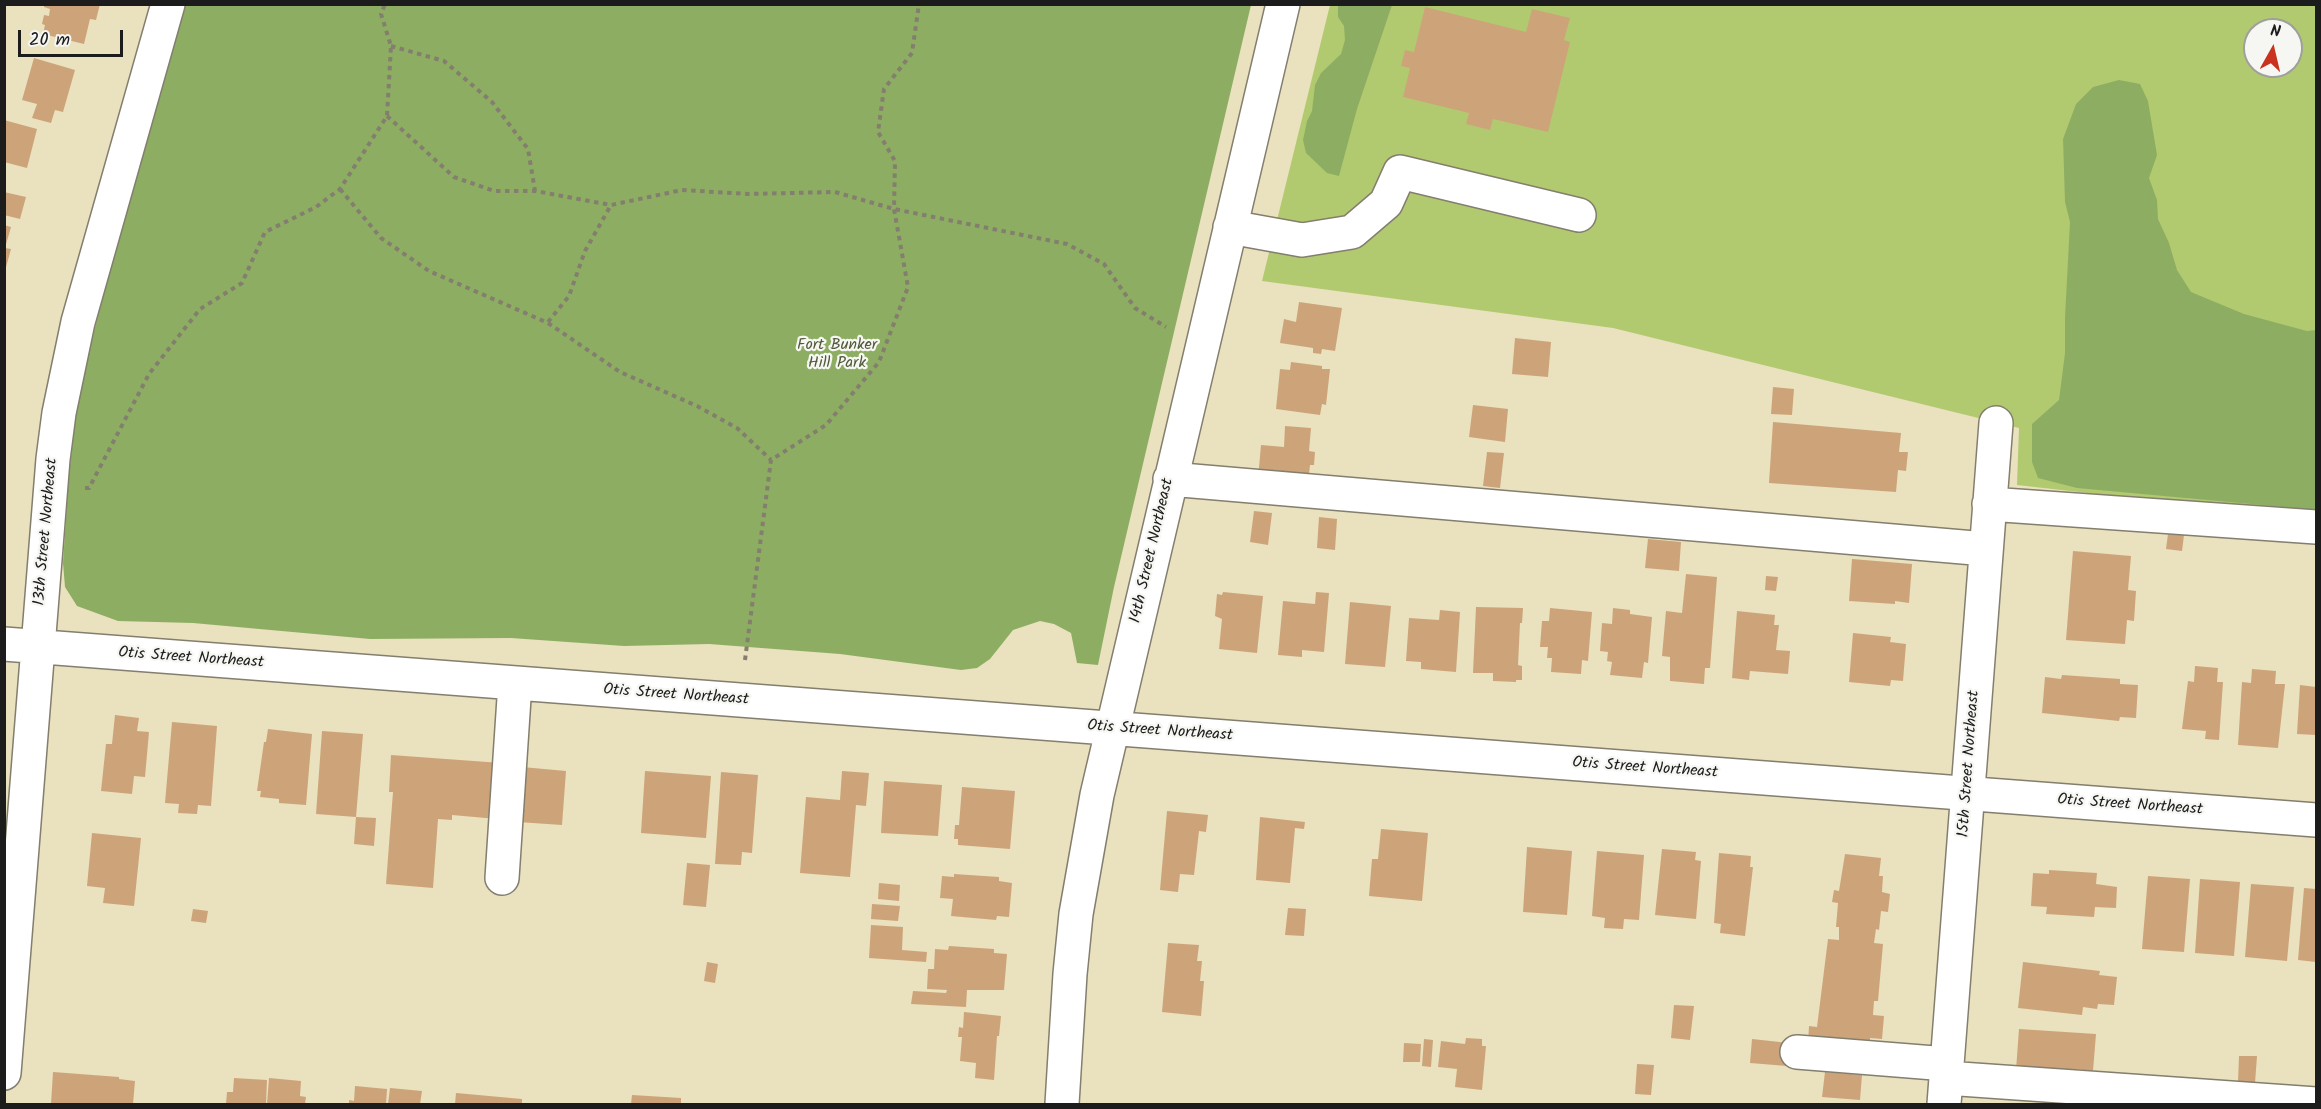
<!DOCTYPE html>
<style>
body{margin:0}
#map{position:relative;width:2321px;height:1109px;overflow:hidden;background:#eae1bf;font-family:Kalam,sans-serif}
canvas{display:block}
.frame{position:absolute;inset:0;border:6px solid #1c1c1c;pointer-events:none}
.north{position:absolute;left:2243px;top:18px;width:60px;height:60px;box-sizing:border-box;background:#f6f6f2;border:2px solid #9f9f9c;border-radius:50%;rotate:8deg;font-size:16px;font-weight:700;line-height:24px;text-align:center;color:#1c1c1c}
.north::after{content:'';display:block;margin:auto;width:21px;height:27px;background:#c8321e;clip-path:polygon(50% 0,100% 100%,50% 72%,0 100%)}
.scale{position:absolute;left:18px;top:30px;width:105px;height:27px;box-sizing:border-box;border:3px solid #1c1c1c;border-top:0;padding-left:8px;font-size:18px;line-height:21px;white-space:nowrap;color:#1c1c1c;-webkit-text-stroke:4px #f6f6f2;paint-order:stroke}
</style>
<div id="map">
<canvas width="2321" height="1109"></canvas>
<div class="frame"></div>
<div class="north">N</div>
<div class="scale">20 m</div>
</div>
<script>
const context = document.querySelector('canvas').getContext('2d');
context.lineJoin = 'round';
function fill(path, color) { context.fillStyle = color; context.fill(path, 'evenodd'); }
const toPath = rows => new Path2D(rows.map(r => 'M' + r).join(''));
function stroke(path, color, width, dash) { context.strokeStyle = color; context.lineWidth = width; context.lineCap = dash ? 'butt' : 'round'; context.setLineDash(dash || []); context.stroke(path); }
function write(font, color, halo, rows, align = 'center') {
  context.font = font + ' Kalam,sans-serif'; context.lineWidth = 4.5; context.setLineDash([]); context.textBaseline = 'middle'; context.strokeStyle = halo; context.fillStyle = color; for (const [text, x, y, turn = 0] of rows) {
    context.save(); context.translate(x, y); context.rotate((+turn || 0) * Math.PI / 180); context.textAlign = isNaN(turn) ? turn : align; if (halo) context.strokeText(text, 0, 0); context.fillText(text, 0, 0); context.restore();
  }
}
fill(toPath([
 [1330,5,2316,5,2316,515,2221,508,2017,485,2019,428,1613,328,1262,281],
 [2255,30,2291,30,2291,66,2255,66]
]), '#b2ca6f');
fill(toPath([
 [182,5,1251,5,1114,587,1098,665,1077,663,1071,633,1054,624,1040,621,1013,630,990,659,977,668,961,670,840,654,709,644,624,646,511,638,370,639,193,623,118,621,77,606,65,587,63,563,69,474,75,421,85,368,108,275],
 [1338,5,1392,5,1357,109,1339,176,1327,173,1306,153,1303,140,1307,121,1312,111,1315,85,1321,73,1341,54,1345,40,1344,26,1338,17],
 [2119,80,2140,84,2148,101,2157,155,2149,178,2157,200,2158,219,2169,243,2177,270,2191,292,2244,314,2307,331,2316,330,2316,510,2077,488,2038,478,2032,462,2032,424,2059,400,2065,353,2065,317,2070,222,2065,202,2063,139,2076,104,2093,87]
]), '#8dae62');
fill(toPath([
 [44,4,100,4,96,20,90,19,84,44,43,34,45,25,42,24,44,15,49,16,50,9,44,7],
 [1425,7,1526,32,1532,9,1570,18,1564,40,1570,42,1548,132,1493,119,1490,130,1466,124,1469,113,1403,97,1410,68,1401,66,1405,50,1414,52],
 [34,58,75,70,63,112,55,110,51,123,32,118,37,104,22,100],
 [4,120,37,129,27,168,4,162],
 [4,192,26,197,20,219,4,215],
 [4,225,11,227,5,248,11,249,5,271],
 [1299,302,1342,308,1335,351,1322,349,1321,354,1313,353,1313,348,1280,343,1284,319,1296,322],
 [1515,338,1551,342,1548,377,1512,374],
 [1291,362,1322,366,1322,369,1330,369,1326,405,1322,404,1320,415,1276,409,1280,369,1290,370],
 [1773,387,1794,389,1792,415,1771,414],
 [1473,405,1508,409,1505,442,1469,437],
 [1773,422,1901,433,1899,452,1908,452,1906,471,1898,470,1896,492,1769,483],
 [1285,426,1311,428,1309,451,1315,452,1314,465,1310,465,1308,483,1258,479,1261,445,1284,447],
 [1487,452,1504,453,1500,488,1483,486],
 [1254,511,1272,513,1268,545,1250,542],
 [1319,517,1337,519,1335,550,1317,548],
 [2168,534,2184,535,2182,551,2166,549],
 [1648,539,1681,542,1679,571,1645,568],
 [2073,551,2131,556,2128,590,2136,591,2134,621,2127,620,2125,644,2066,640],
 [1852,559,1912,564,1909,603,1895,601,1895,604,1849,601],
 [1686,574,1717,577,1710,668,1705,668,1704,684,1670,681,1670,657,1662,656,1666,611,1682,613],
 [1766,576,1778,577,1776,591,1765,590],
 [1223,592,1263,596,1257,653,1219,649,1222,619,1215,616,1217,594,1222,595],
 [1316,592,1329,593,1324,652,1302,650,1302,657,1278,655,1283,601,1315,604],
 [1350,602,1391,606,1385,667,1345,664],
 [1476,607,1523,608,1522,623,1520,623,1518,665,1522,666,1522,680,1516,680,1516,682,1493,681,1493,673,1473,673],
 [1550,608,1592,612,1588,661,1582,660,1581,674,1551,672,1552,658,1547,658,1548,647,1540,647,1542,621,1549,621],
 [1613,608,1630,610,1630,614,1652,617,1648,663,1644,662,1642,678,1610,675,1612,662,1607,661,1608,652,1600,651,1602,623,1612,624],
 [1440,610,1460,612,1456,672,1421,669,1421,662,1406,661,1409,618,1439,620],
 [1737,611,1775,615,1774,625,1779,625,1776,650,1790,651,1788,674,1750,671,1749,680,1732,678],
 [1853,633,1891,637,1890,642,1906,644,1903,681,1891,680,1890,686,1849,682],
 [2195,666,2218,668,2217,682,2223,682,2219,740,2205,739,2206,731,2182,729,2188,681,2194,682],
 [2252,669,2276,671,2275,684,2285,684,2278,748,2238,745,2242,682,2251,683],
 [2062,675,2120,679,2120,684,2138,685,2136,718,2120,717,2119,721,2042,713,2045,677,2061,679],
 [2300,685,2316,687,2316,735,2297,734],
 [115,715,139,718,137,731,149,732,145,777,134,776,132,794,101,791,106,744,112,744],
 [172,722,217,726,211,806,198,805,197,814,178,813,179,804,165,803],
 [268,729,312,734,306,805,279,803,279,799,260,797,261,791,257,791,264,742,266,742],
 [322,731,363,734,356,817,316,814],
 [391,755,501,763,497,819,452,815,452,820,438,819,433,888,386,884,393,792,389,792],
 [522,767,566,771,562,825,518,822],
 [645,771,711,776,706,838,641,833],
 [842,771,869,773,866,806,856,805,850,877,800,873,806,797,840,800],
 [721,772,758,775,752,853,742,852,741,865,715,864],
 [884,781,942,785,938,836,881,833],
 [962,787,1015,791,1010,849,958,845,958,839,954,839,955,825,959,825],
 [1167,811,1208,815,1206,832,1199,831,1194,875,1180,874,1178,892,1160,890],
 [356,817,376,818,374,846,354,844],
 [1260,817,1305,822,1304,829,1295,828,1290,883,1256,880],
 [1381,829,1428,833,1422,901,1369,896,1372,859,1378,859],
 [92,833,141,838,134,906,103,903,105,888,87,886],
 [1527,847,1572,851,1567,915,1523,912],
 [1662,849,1696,852,1695,860,1701,861,1696,919,1655,915],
 [1597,851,1644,855,1639,920,1624,919,1623,929,1604,928,1605,918,1592,916],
 [1719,853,1751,856,1750,867,1753,867,1745,936,1720,933,1721,924,1714,923],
 [1845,854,1881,858,1879,876,1883,876,1882,892,1890,894,1888,912,1881,911,1879,930,1876,929,1874,943,1883,944,1878,1001,1874,1001,1873,1015,1884,1016,1882,1039,1870,1038,1870,1051,1808,1043,1809,1026,1817,1027,1828,939,1839,940,1839,927,1836,927,1838,903,1832,902,1834,890,1839,891],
 [687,863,710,865,706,907,683,905],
 [2049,870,2097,873,2096,884,2117,887,2116,908,2095,907,2094,917,2046,914,2047,907,2031,906,2033,873,2049,874],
 [954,874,999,877,999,881,1012,883,1009,917,997,916,996,920,951,916,953,899,940,898,942,876,954,877],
 [2148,876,2190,879,2184,952,2142,949],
 [2200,879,2240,882,2234,956,2195,953],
 [879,883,900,885,899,901,878,899],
 [2251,884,2294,887,2287,961,2245,957],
 [2304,888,2316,889,2316,962,2298,960],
 [872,904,900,906,898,921,871,919],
 [1288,908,1306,909,1304,936,1285,935],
 [193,909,208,911,206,923,191,921],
 [871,925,903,927,902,950,927,952,926,962,869,958],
 [1168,943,1199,945,1197,961,1202,961,1200,981,1204,981,1201,1016,1162,1012],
 [949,946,994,949,994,953,1007,954,1004,990,967,990,966,1007,911,1004,913,991,946,993,947,990,927,989,928,969,934,969,935,949,948,950],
 [707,962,718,964,715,983,704,981],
 [2023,962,2100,971,2099,975,2117,977,2114,1005,2098,1004,2097,1009,2083,1007,2082,1015,2018,1008],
 [1674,1005,1694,1006,1690,1040,1671,1038],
 [964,1012,1001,1016,999,1036,997,1036,994,1080,975,1078,976,1063,960,1061,962,1037,958,1037,959,1027,963,1028],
 [2019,1029,2096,1034,2093,1071,2076,1069,2076,1075,2016,1070],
 [1466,1038,1482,1039,1482,1046,1486,1046,1482,1090,1455,1087,1457,1069,1438,1067,1441,1041,1465,1044],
 [1424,1039,1433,1040,1431,1067,1422,1066],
 [1752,1039,1789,1043,1787,1066,1750,1063],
 [1404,1043,1421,1044,1420,1062,1403,1062],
 [2239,1056,2257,1056,2255,1083,2238,1082],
 [1637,1064,1654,1065,1651,1095,1635,1094],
 [53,1072,119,1077,119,1079,135,1081,133,1104,51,1104],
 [1825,1072,1862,1075,1860,1100,1822,1097],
 [234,1078,267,1080,266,1104,226,1104,227,1092,233,1092],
 [269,1078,301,1081,300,1096,306,1097,305,1104,267,1104],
 [355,1086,387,1089,386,1104,349,1104,349,1100,354,1101],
 [390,1088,422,1091,420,1104,388,1104],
 [456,1093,522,1099,522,1104,455,1104],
 [632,1095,681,1098,681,1104,631,1104]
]), '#cda479');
const minor = toPath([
 [1230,227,1302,240,1352,232,1386,203,1400,172,1579,215],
 [1170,479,1986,549],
 [1989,504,2316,527],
 [4,644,2316,820],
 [502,878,515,683],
 [1797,1052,1947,1064],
 [4,1073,53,459,59,413,78,322,168,4],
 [1946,1078,2316,1104],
 [1062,1104,1070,974,1076,914,1097,795,1283,4],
 [1944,1104,1996,423]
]);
stroke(minor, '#837e6e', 36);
stroke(toPath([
 [391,46,444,61,492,102,528,149,535,191],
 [387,116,454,177,494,191,535,191,611,205,682,190,748,194,835,192,894,209,1067,244,1104,264,1135,308,1166,327],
 [340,189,381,238,429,271,548,323,620,372,697,406,737,428,771,460],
 [548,322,569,296,585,251,611,205],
 [85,488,89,488,149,374,200,309,242,283,265,232,316,207,340,189,387,116,391,46,381,14,385,4],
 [745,660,771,460,826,425,879,362,908,287,894,209,895,161,878,132,884,89,912,53,919,4]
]), '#837e6e', 4, [4.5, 4.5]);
stroke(minor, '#fff', 33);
write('16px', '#505939', '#f6f6f2', [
 ["Fort Bunker",837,346],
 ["Hill Park",837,364]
]);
write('16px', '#1c1c1c', '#f6f6f2', [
 ["13th Street Northeast",47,532,-85],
 ["14th Street Northeast",1153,551,-77],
 ["Otis Street Northeast",191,659,4],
 ["Otis Street Northeast",676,696,4],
 ["Otis Street Northeast",1160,732,4],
 ["15th Street Northeast",1970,764,-86],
 ["Otis Street Northeast",1645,769,4],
 ["Otis Street Northeast",2130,806,4]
]);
</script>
